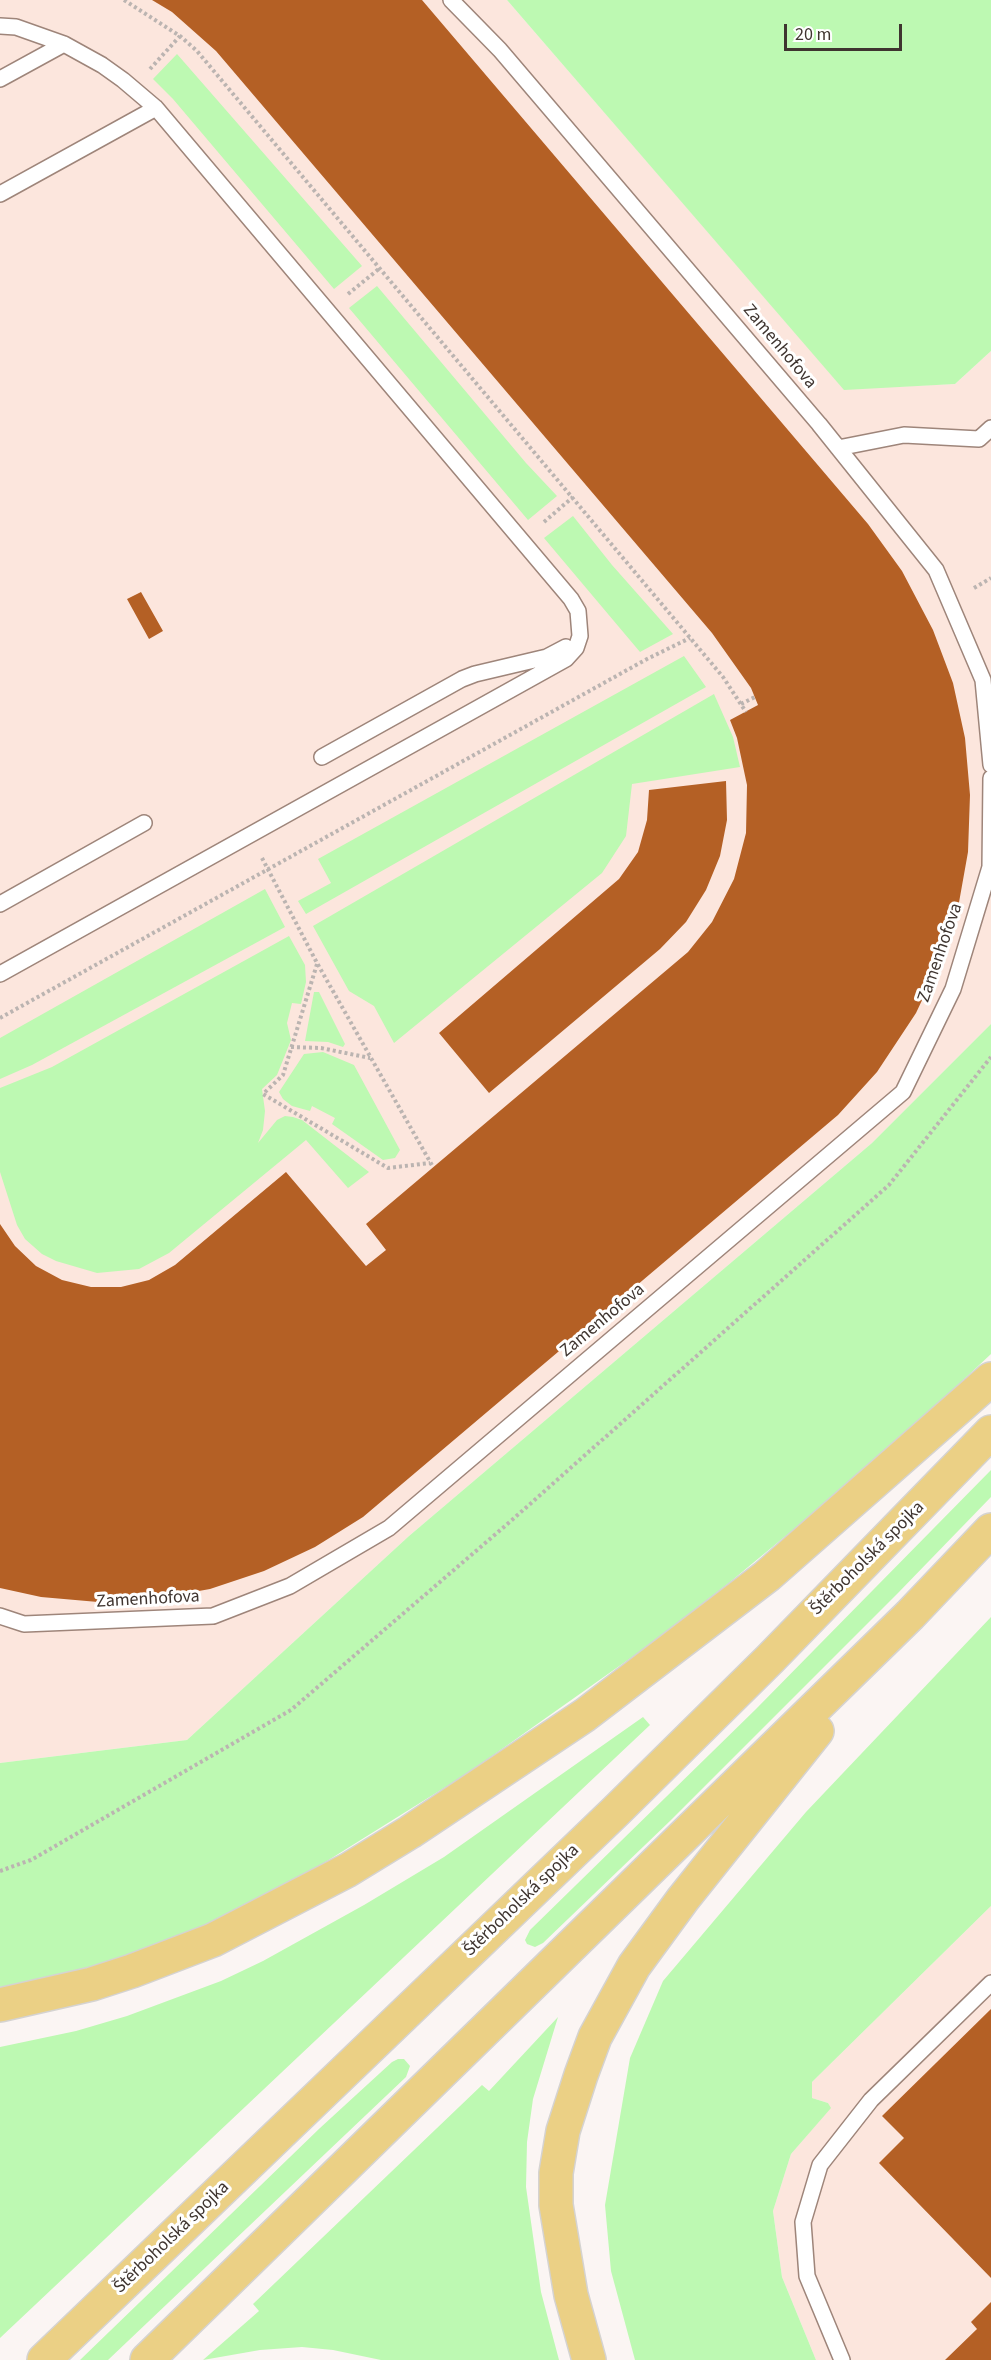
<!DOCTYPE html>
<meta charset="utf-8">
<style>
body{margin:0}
#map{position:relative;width:991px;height:2360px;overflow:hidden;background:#fbf5f3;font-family:"Source Sans 3",sans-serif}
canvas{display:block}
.scale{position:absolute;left:784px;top:24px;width:118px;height:27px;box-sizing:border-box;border:3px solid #3f3530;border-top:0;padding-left:8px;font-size:18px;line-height:21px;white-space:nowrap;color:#3f3530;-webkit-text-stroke:4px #fff;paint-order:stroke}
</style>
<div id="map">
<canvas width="991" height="2360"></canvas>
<div class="scale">20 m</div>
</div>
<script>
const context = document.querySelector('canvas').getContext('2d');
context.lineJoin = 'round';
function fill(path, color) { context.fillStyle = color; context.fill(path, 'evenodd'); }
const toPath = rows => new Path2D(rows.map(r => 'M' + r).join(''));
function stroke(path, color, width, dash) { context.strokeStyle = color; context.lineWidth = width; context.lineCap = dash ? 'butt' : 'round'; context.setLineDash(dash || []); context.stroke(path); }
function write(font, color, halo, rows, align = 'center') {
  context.font = font + ' "Source Sans 3",sans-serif'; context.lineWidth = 6; context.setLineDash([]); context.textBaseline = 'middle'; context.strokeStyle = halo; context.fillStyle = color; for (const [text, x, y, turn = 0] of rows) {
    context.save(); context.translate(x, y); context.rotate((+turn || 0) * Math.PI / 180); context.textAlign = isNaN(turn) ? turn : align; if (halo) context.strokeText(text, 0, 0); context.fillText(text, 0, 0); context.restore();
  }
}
fill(toPath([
 [0,0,507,0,844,389,955,384,991,351,991,1024,872,1143,409,1536,187,1740,0,1763],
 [991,1906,991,2360,816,2360,782,2277,773,2211,791,2154,830,2108,828,2103,812,2098,812,2082]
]), '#fce6dd');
fill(toPath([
 [507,0,991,0,991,351,955,384,844,390],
 [177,54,362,266,334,289,173,99,153,79],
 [377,286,526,463,557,496,528,520,349,308],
 [573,516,612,565,673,634,640,652,544,538],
 [684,656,706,687,306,914,298,901,331,883,318,859],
 [714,694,733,737,740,767,632,784,626,836,602,873,394,1043,374,1006,349,991,313,926],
 [265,889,285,927,32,1065,0,1079,0,1038],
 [289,936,305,965,306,982,301,1004,292,1003,287,1023,291,1040,277,1075,262,1089,265,1111,263,1130,258,1143,277,1120,285,1116,293,1117,302,1120,369,1172,348,1188,306,1140,169,1253,139,1269,97,1273,56,1261,42,1254,25,1239,17,1225,0,1172,0,1088,52,1067],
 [314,992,319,992,345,1044,343,1047,328,1042,305,1041],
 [991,1024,991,1354,931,1410,811,1515,730,1582,649,1645,468,1773,319,1866,262,1897,202,1926,111,1962,43,1979,0,1987,0,1763,187,1740,409,1536,872,1143],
 [323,1052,354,1065,400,1150,395,1158,383,1160,332,1124,335,1118,312,1106,310,1111,292,1106,283,1099,279,1092,304,1054],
 [991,1470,991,1497,898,1593,670,1821,543,1943,535,1947,527,1944,525,1940,530,1930,756,1709],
 [991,1617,991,1906,812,2082,812,2098,828,2103,831,2108,791,2154,773,2211,782,2277,816,2360,635,2360,611,2271,605,2205,630,2058,663,1981,806,1812],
 [643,1717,650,1725,0,2338,0,2047,76,2031,127,2016,221,1981,263,1961,364,1905,444,1857],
 [558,2017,533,2099,527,2142,526,2187,541,2292,559,2360,381,2360,333,2350,302,2347,260,2350,203,2360,259,2311,253,2304,482,2085,489,2091],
 [398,2059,404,2059,410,2066,406,2077,108,2360,80,2360,320,2128,392,2062]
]), '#bdf9b2');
fill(toPath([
 [152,0,422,0,868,524,902,571,933,630,953,683,965,738,970,795,968,852,958,908,940,962,916,1013,877,1072,838,1115,363,1517,315,1547,264,1571,210,1589,154,1599,98,1602,41,1597,0,1588,0,1224,15,1246,36,1266,62,1280,91,1287,121,1287,149,1280,175,1265,286,1172,366,1266,386,1250,366,1224,688,952,712,922,734,879,746,833,747,785,737,738,730,720,758,705,751,688,712,633,216,51,172,12],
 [141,592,163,631,149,639,127,599],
 [726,781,727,820,720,856,706,890,686,922,660,949,489,1093,439,1033,619,879,638,852,647,820,649,790],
 [991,2009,991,2278,879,2163,904,2138,882,2116],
 [991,2302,991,2360,945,2360,977,2329,971,2322]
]), '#b46025');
const lane = toPath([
 [451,0,500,50,819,424,936,570,983,680,991,765],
 [0,26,16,27,64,44,102,65,123,80,156,108,571,599,578,611,580,636,576,648,566,659,0,974],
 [0,79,64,44],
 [0,194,156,108],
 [838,448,904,435,979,439,991,428],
 [322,757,462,679,475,674,547,657,566,647],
 [0,904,144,823],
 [0,1616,24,1624,213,1616,290,1586,389,1528,903,1092,953,989,990,867,991,778],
 [842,2360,807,2276,803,2222,820,2165,871,2100,991,1983]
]);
const highway = toPath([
 [0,2005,92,1984,132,1971,213,1940,348,1870,410,1832,585,1715,767,1576,991,1379],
 [44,2360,616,1811,770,1659,991,1432],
 [147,2360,910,1615,991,1530],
 [589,2360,571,2295,556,2205,556,2173,563,2131,581,2075,595,2037,634,1966,683,1899,817,1731]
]);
stroke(lane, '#9e857a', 18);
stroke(highway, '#d5d3d1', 36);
stroke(toPath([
 [124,0,180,36,197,51,723,677,746,712],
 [150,69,180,36],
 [348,294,380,268],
 [544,522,573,497],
 [974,588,991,578],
 [741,704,755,697],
 [262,858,317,963,433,1167],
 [317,964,283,1075,263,1094,388,1168,430,1163],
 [0,1018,647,659,690,638],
 [291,1047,321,1048,370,1058],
 [0,1871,31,1860,291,1710,512,1520,889,1185,991,1057]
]), '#bbb4b1', 4, [3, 3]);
stroke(lane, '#fff', 15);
stroke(highway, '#ebd085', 33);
write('18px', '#3f3530', '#fff', [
 ["Zamenhofova",779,347,50],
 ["Zamenhofova",941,953,-71],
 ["Zamenhofova",603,1321,-40],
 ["Štěrboholská spojka",868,1559,-45],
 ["Zamenhofova",148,1600,-3],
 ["Štěrboholská spojka",522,1901,-44],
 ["Štěrboholská spojka",172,2238,-44]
]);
</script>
